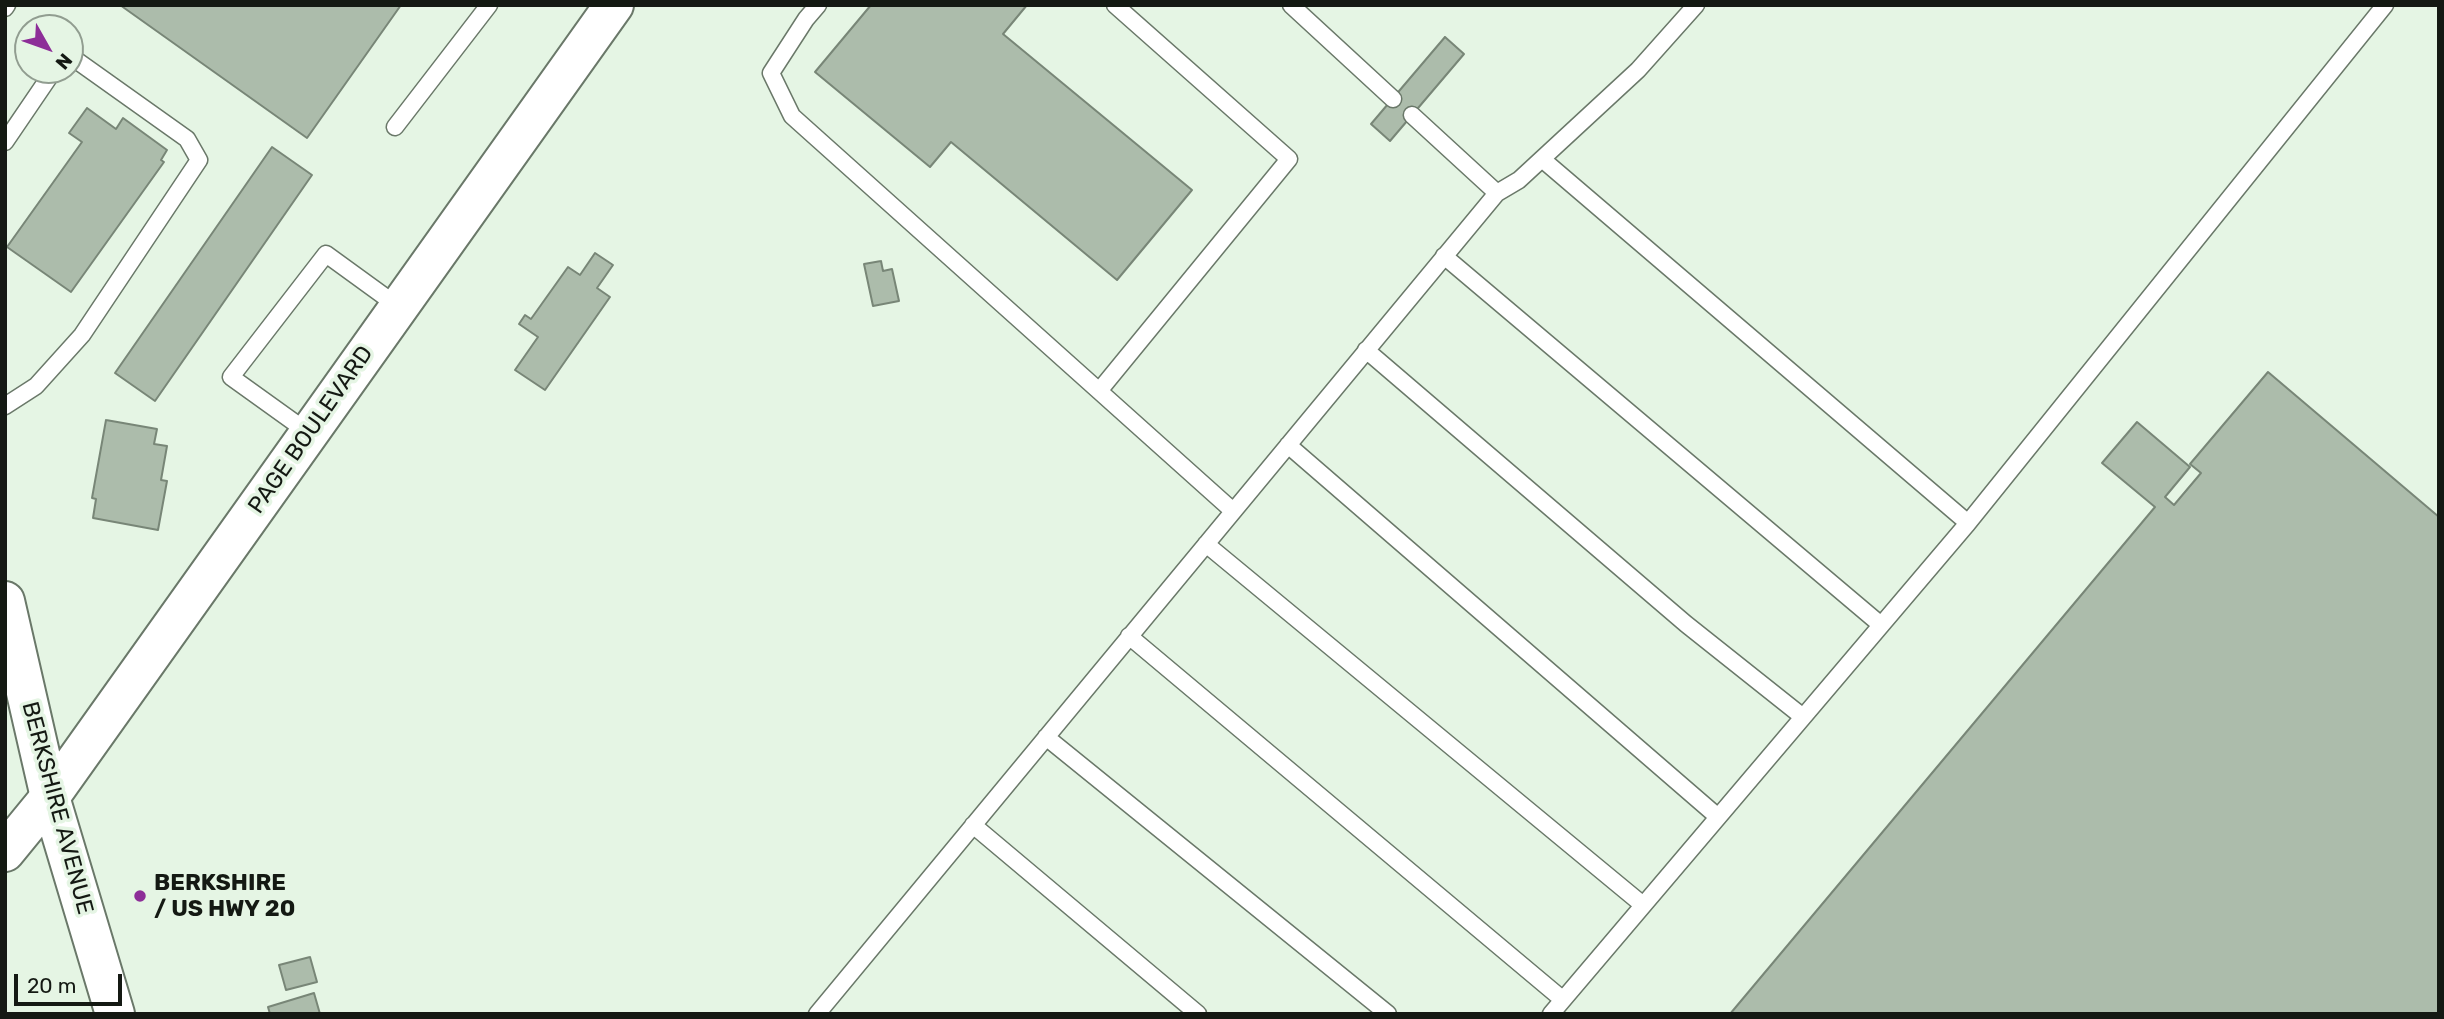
<!DOCTYPE html>
<style>
body{margin:0}
#map{position:relative;width:2444px;height:1019px;overflow:hidden;background:#e5f5e4;font-family:Rubik,sans-serif}
canvas{display:block}
.frame{position:absolute;inset:0;border:7px solid #141913;pointer-events:none}
.north{position:absolute;left:14px;top:14px;width:70px;height:70px;box-sizing:border-box;background:#e5f5e4;border:2px solid #919d90;border-radius:50%;rotate:130deg;font-size:19px;font-weight:700;line-height:28px;text-align:center;color:#141913}
.north::after{content:'';display:block;margin:auto;width:24px;height:32px;background:#8d2e98;clip-path:polygon(50% 0,100% 100%,50% 72%,0 100%)}
.scale{position:absolute;left:14px;top:974px;width:108px;height:32px;box-sizing:border-box;border:4px solid #141913;border-top:0;padding-left:9px;font-size:21px;line-height:24px;white-space:nowrap;color:#141913;-webkit-text-stroke:5px #e5f5e4;paint-order:stroke}
</style>
<div id="map">
<canvas width="2444" height="1019"></canvas>
<div class="frame"></div>
<div class="north">N</div>
<div class="scale">20 m</div>
</div>
<script>
const context = document.querySelector('canvas').getContext('2d');
context.lineJoin = 'round';
function fill(path, color) { context.fillStyle = color; context.fill(path, 'evenodd'); }
const toPath = rows => new Path2D(rows.map(r => 'M' + r).join(''));
function stroke(path, color, width, dash) { context.strokeStyle = color; context.lineWidth = width; context.lineCap = dash ? 'butt' : 'round'; context.setLineDash(dash || []); context.stroke(path); }
function write(font, color, halo, rows, align = 'center') {
  context.font = font + ' Rubik,sans-serif'; context.lineWidth = 7; context.setLineDash([]); context.textBaseline = 'middle'; context.strokeStyle = halo; context.fillStyle = color; for (const [text, x, y, turn = 0] of rows) {
    context.save(); context.translate(x, y); context.rotate((+turn || 0) * Math.PI / 180); context.textAlign = isNaN(turn) ? turn : align; if (halo) context.strokeText(text, 0, 0); context.fillText(text, 0, 0); context.restore();
  }
}
const building = toPath([
 [120,5,401,5,307,138,120,5],
 [871,5,1027,5,1003,34,1192,190,1117,280,951,142,930,167,815,72,871,5],
 [1445,37,1464,54,1390,141,1371,124,1445,37],
 [87,108,116,129,123,118,167,150,161,160,164,162,71,292,7,247,82,142,69,133,87,108],
 [272,147,312,175,155,401,115,373,272,147],
 [595,253,613,265,597,288,610,297,545,390,515,370,538,337,519,324,525,315,531,319,568,267,580,275,595,253],
 [881,261,883,271,892,269,899,301,873,306,864,264,881,261],
 [2268,372,2439,517,2439,1014,1730,1014,2155,507,2102,463,2137,422,2190,467,2165,497,2174,505,2201,473,2190,464,2268,372],
 [106,420,157,429,154,444,167,446,161,480,167,481,158,530,93,518,96,499,92,498,106,420],
 [310,957,317,982,286,990,279,965,310,957],
 [314,993,320,1014,270,1014,268,1007,314,993]
]);
fill(building, '#acbcab');
stroke(building, '#788677', 2);
const service = toPath([
 [818,5,806,19,771,73,792,116,1233,511],
 [1291,5,1393,99],
 [5,8,7,5],
 [1412,115,1497,193,1519,180,1638,70,1696,5],
 [395,127,489,5],
 [5,142,54,70],
 [1542,159,1968,523,1551,1014],
 [1444,256,1881,625],
 [1366,350,1686,624,1803,717],
 [1099,391,1289,159,1115,5],
 [5,406,36,386,82,335,199,160,187,139,76,60,70,62],
 [309,433,231,377,326,254,399,307],
 [1288,445,1718,817],
 [1968,523,2385,5],
 [1206,544,1643,905],
 [1129,636,1562,999],
 [1046,737,1388,1014],
 [973,825,1198,1014],
 [817,1014,1497,193]
]);
const secondary = toPath([
 [5,601,50,797,115,1014]
]);
const primary = toPath([
 [5,852,50,797,614,5]
]);
stroke(service, '#6a7869', 19);
stroke(secondary, '#6a7869', 42);
stroke(primary, '#6a7869', 42);
stroke(service, '#fff', 16);
stroke(secondary, '#fff', 38);
stroke(primary, '#fff', 38);
for (const [x, y, r, color] of [
 [140,896,7,"#8d2e98"]
]) { const dot = new Path2D(); dot.arc(x, y, r, 0, 2 * Math.PI); context.fillStyle = color; context.fill(dot); stroke(dot, '#e5f5e4', 2.5); }
write('23px', '#141913', '#e5f5e4', [
 ["PAGE BOULEVARD",311,430,-55],
 ["BERKSHIRE AVENUE",57,808,75]
]);
write('bold 23px', '#141913', '#e5f5e4', [
 ["BERKSHIRE",154,883],
 ["/ US HWY 20",154,909]
], 'left');
</script>
